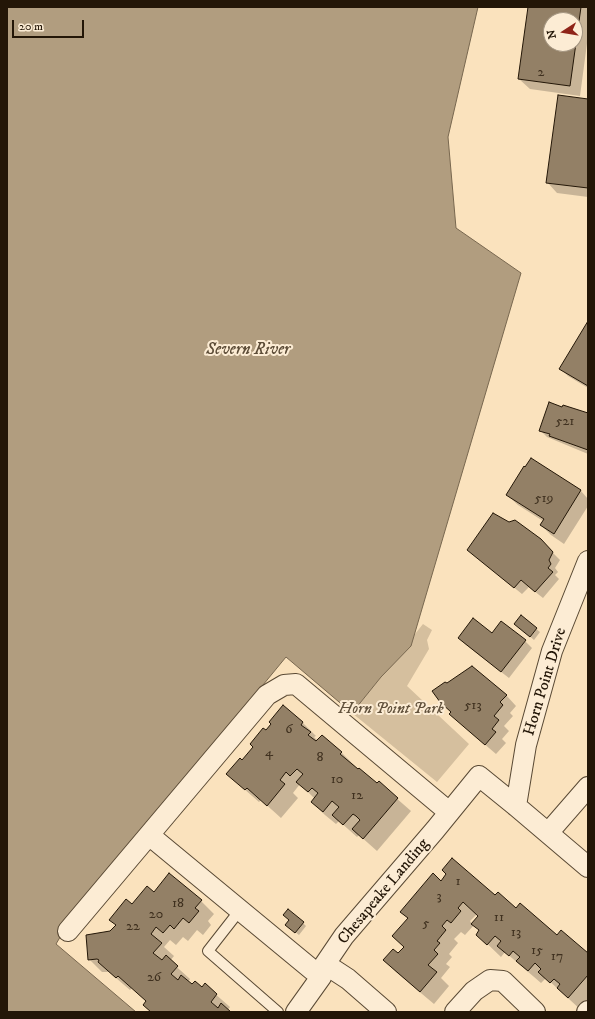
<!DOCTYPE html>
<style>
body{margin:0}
#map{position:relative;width:595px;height:1019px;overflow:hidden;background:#fae2bd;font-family:"IM FELL DW Pica",serif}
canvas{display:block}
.frame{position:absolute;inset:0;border:8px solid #231607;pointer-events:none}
.north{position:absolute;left:543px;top:12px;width:40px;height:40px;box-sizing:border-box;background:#fcecd4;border:1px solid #a59682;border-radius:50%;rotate:258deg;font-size:11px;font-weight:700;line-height:16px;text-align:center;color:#231607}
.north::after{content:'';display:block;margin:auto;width:14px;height:18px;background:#8f2418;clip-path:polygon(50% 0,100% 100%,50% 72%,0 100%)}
.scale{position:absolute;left:12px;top:20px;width:72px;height:18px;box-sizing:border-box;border:2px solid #231607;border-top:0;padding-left:5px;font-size:12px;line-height:14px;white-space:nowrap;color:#231607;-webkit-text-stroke:3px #fcecd4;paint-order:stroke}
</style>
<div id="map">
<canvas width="595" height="1019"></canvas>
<div class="frame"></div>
<div class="north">N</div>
<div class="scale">20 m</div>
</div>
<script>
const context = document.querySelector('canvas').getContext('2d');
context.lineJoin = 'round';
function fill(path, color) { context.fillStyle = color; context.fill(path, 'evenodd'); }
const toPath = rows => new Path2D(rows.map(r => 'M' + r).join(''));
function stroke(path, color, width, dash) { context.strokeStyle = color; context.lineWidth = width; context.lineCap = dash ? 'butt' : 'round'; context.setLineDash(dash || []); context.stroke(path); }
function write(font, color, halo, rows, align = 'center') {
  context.font = font + ' "IM FELL DW Pica",serif'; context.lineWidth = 4; context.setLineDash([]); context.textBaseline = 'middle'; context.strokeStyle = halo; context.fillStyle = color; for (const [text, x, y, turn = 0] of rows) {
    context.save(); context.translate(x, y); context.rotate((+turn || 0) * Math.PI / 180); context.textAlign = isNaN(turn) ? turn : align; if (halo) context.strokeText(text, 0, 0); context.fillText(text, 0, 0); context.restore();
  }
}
fill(toPath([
 [423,624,432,630,427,640,429,649,407,686,469,744,437,782,352,713]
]), '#d5bf9e');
const water = toPath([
 [7,7,478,7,448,137,456,228,521,273,411,646,381,677,352,713,286,657,72,917,56,944,136,1012,7,1012,7,7]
]);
fill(water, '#b19d7f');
stroke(water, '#78674f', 1);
fill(toPath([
 [529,7,588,7,588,36,580,96,530,89,519,79],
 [551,20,575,20,575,44,551,44],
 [588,100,588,197,557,193,547,182],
 [588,323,588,388,568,376,561,369],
 [588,414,588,454,547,437,540,430],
 [531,460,581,491,588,499,588,506,564,544,551,535,541,525,543,521,518,505,507,495],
 [540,540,560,560,555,568,558,572,555,575,559,579,543,598,529,587,522,594,476,557],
 [521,617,540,632,534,640,519,627],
 [492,634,525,641,532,648,509,678,466,645,459,638],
 [506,695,516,706,510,713,513,716,504,726,509,731,502,739,506,743,496,754,461,724],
 [284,707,303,723,316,736,314,737,318,741,322,736,342,753,355,766,354,767,377,785,379,783,411,811,377,851,359,835,357,837,339,821,336,824,325,815,312,802,315,799,300,784,293,793,298,798,281,818,261,800,259,802,227,774,242,761,266,732],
 [441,882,495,896,588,955,588,1003,581,1010,546,978,541,983,505,952,501,957,477,934,480,931,474,925,465,935,461,932,454,939,458,943,449,954,452,957,446,964,450,967,441,978,449,986,434,1004,397,973,384,960,398,955,405,947,408,919,401,912],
 [477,914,479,916,472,924,470,921],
 [154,893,201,901,214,914,208,921,211,925,203,935,197,930,188,941,183,937,176,945,170,940,164,947,174,956,170,961,190,979,188,982,202,989,205,985,230,1007,228,1010,230,1012,151,1012,144,1005,147,1002,132,988,130,990,109,972,102,972,89,959,117,926,110,920],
 [303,923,306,926,299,935,290,928]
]), '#0003');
const building = toPath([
 [528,7,581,7,570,86,518,79,528,7],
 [551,20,575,20,575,44,551,44,551,20],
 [558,95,588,99,588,188,546,183,558,95],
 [588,321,588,386,559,369,588,321],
 [549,402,562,407,563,405,588,413,588,450,549,436,550,434,539,431,549,402],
 [531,458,581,490,554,534,540,525,544,519,506,495,524,466,525,467,531,458],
 [493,513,509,522,515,520,541,539,553,552,549,560,551,564,548,568,553,572,535,592,521,580,514,588,467,550,493,513],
 [521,615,537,628,530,637,514,624,521,615],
 [473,618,492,633,501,621,526,640,501,672,458,638,473,618],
 [472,666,507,695,500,702,503,705,494,716,499,720,492,729,496,732,485,745,449,714,451,712,440,702,432,691,445,682,447,683,472,666],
 [283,705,303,722,301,725,311,732,308,735,316,741,322,735,342,752,340,754,358,769,359,768,377,783,379,781,398,798,363,839,352,829,360,820,356,816,353,814,343,825,332,815,339,807,332,801,323,812,311,802,318,793,312,788,308,792,296,782,303,774,297,769,290,776,286,772,280,780,285,784,267,806,247,788,245,790,226,774,240,758,242,760,253,747,250,744,263,728,266,730,271,724,269,722,283,705],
 [452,858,495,895,498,892,516,908,520,903,557,935,561,930,588,953,588,975,568,998,557,988,560,984,554,979,550,983,538,972,541,969,535,963,528,971,516,961,520,957,513,951,509,956,497,946,501,941,495,936,487,945,476,935,479,930,471,924,478,916,463,902,458,908,461,911,451,923,447,920,442,926,446,930,437,941,440,943,434,950,438,954,428,965,437,972,420,992,383,960,393,949,398,953,404,947,392,936,408,918,400,912,433,873,441,881,446,874,442,870,452,858],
 [169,873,202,900,195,908,199,911,189,923,183,918,174,929,170,925,163,933,156,927,151,934,162,943,153,953,162,960,166,955,178,966,171,974,178,980,181,975,192,984,195,981,202,987,205,983,217,994,211,1002,218,1008,221,1003,231,1012,151,1012,143,1005,146,1001,118,976,116,978,98,962,99,960,97,959,88,960,86,935,110,931,116,925,109,920,126,899,132,904,147,886,154,892,169,873],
 [288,909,304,922,295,933,285,925,289,920,283,915,288,909]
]);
fill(building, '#938066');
stroke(building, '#231607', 1);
const service = toPath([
 [240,910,208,951,278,1012]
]);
const minor = toPath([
 [516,806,526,745,552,651,588,561],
 [548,833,588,787],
 [149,835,321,977],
 [68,931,267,695,284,685,296,684,449,812],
 [325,964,348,979,386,1012],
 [296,1012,321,977,325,964,344,936,435,830,479,776,516,806,588,867],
 [455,1012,474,991,490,980,503,981,535,1012],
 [587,1012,588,1011]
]);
stroke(service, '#594934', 12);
stroke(minor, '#594934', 22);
stroke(service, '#fcecd4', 10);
stroke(minor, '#fcecd4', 20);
write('14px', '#3f301f', null, [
 ["2",541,73],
 ["521",565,422],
 ["519",544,499],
 ["513",473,706],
 ["6",289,730],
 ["4",269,753],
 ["8",320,758],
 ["10",337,780],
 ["12",357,796],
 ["1",458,882],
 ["3",439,897],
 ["18",178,904],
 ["20",156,915],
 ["11",499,918],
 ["5",426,924],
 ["22",133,927],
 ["13",516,933],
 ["15",537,951],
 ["17",557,957],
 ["26",154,978]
]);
write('16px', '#231607', '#fcecd4', [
 ["Horn Point Drive",546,682,-73],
 ["Chesapeake Landing",384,892,-50]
]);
write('italic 16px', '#61513c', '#fcecd4', [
 ["Horn Point Park",391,710]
]);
write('italic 17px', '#5c4c37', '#fcecd4', [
 ["Severn River",248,350]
]);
</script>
